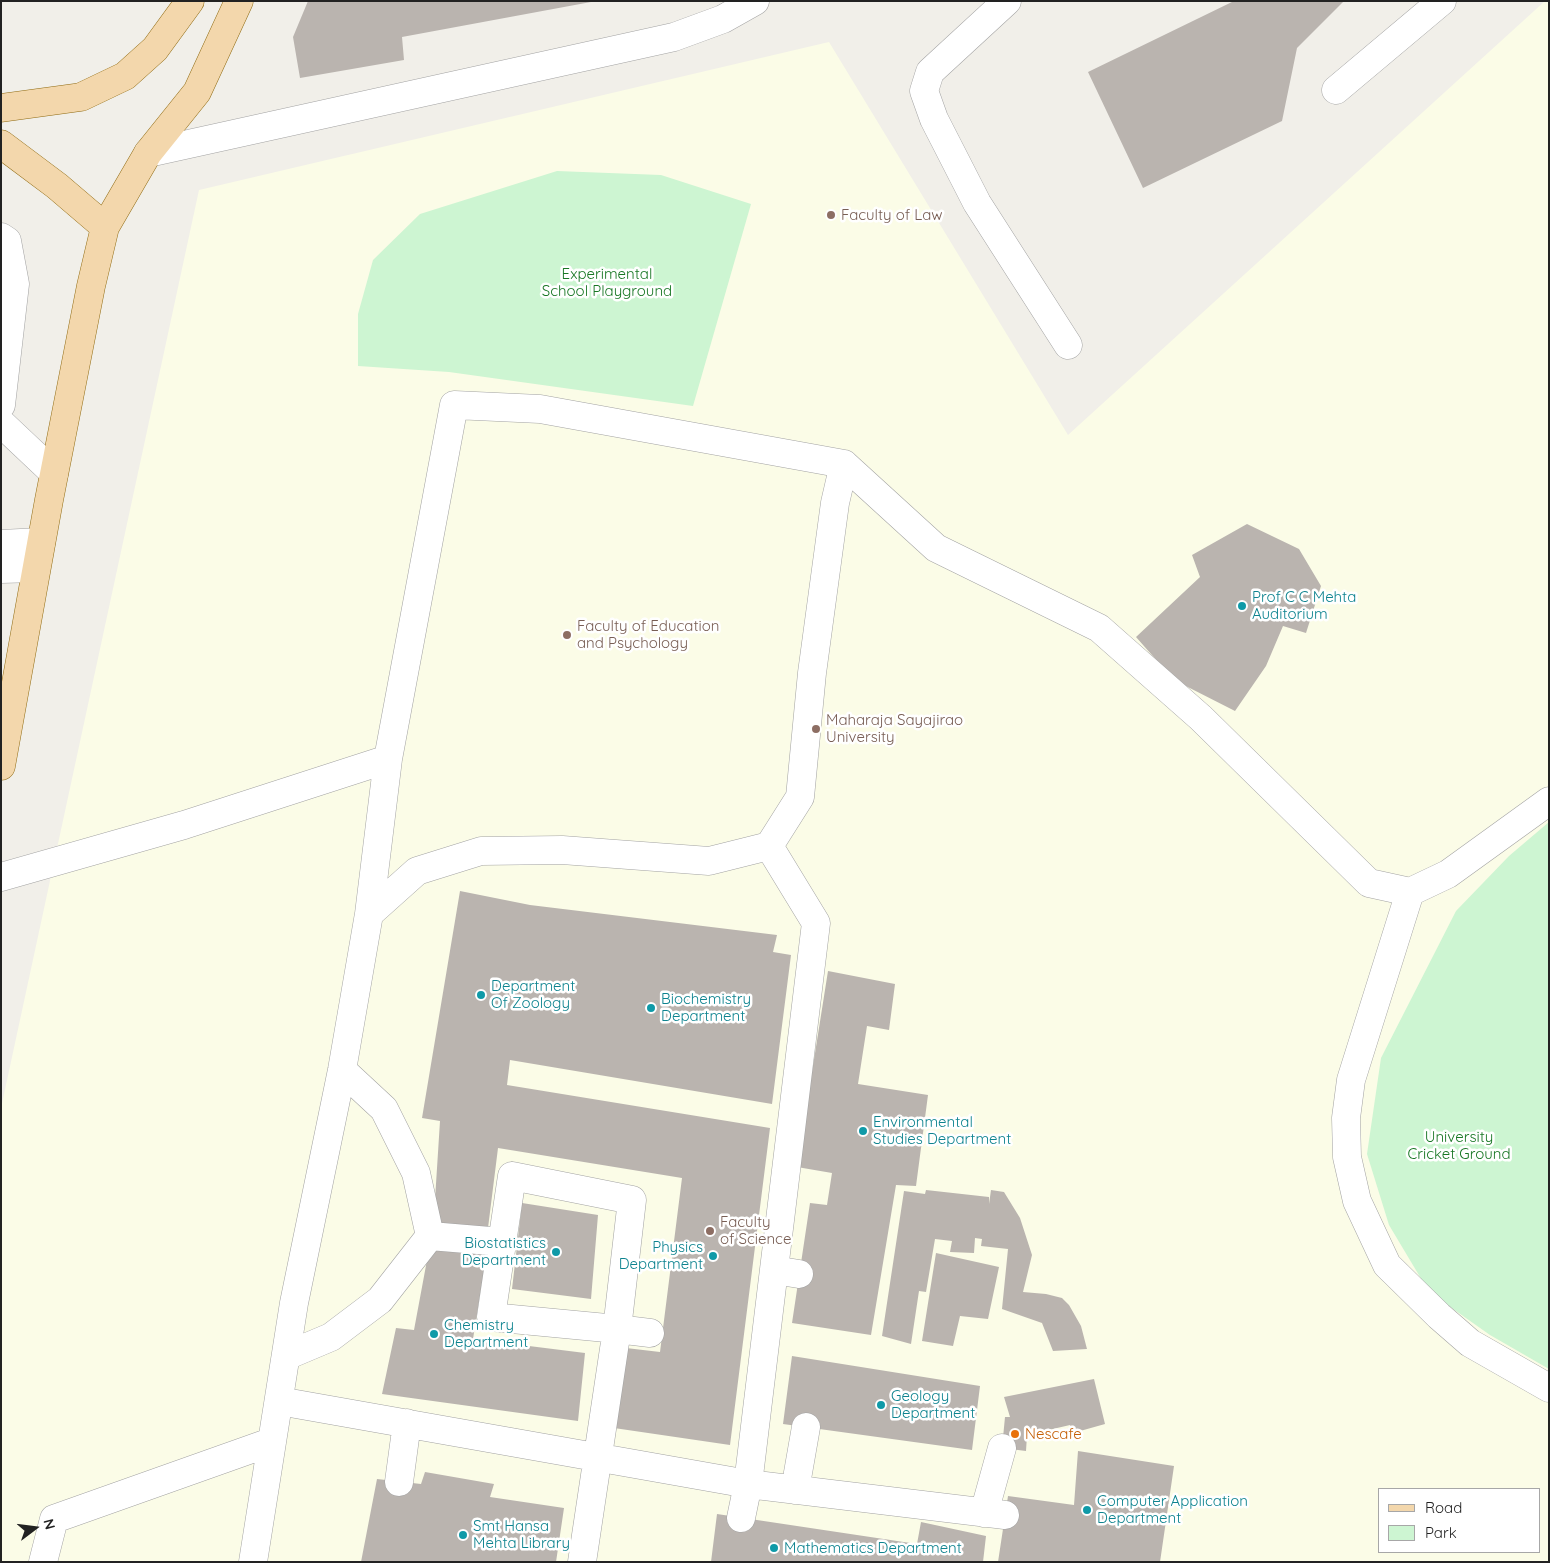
<!DOCTYPE html>
<style>
body{margin:0}
#map{position:relative;width:1550px;height:1563px;overflow:hidden;background:#f1efe9;font-family:Quicksand,sans-serif}
canvas{display:block}
.frame{position:absolute;inset:0;border:2px solid #222;pointer-events:none}
.legend{position:absolute;left:1378px;top:1488px;width:162px;height:65px;box-sizing:border-box;background:#fff;border:1px solid #a7a7a7;margin:0;padding:6px 9px;list-style:none;font-size:15px;color:#222}
.legend li{display:flex;align-items:center;gap:10px;height:25px}
.legend b{width:25px;border:1px solid #a7a7a7}
.north{position:absolute;left:10px;top:1503px;width:50px;height:50px;-webkit-text-stroke:4px #fff;paint-order:stroke;rotate:75deg;font-size:14px;font-weight:700;line-height:20px;text-align:center;color:#222}
.north::after{content:'';display:block;margin:auto;width:18px;height:22px;background:#222;clip-path:polygon(50% 0,100% 100%,50% 72%,0 100%)}
</style>
<div id="map">
<canvas width="1550" height="1563"></canvas>
<div class="frame"></div>
<ul class="legend">
<li><b style="height:6px;background:#f3d7ac"></b>Road</li>
<li><b style="height:14px;background:#cdf5d2"></b>Park</li>
</ul>
<div class="north">N</div>
</div>
<script>
const context = document.querySelector('canvas').getContext('2d');
context.lineJoin = 'round';
function fill(path, color) { context.fillStyle = color; context.fill(path, 'evenodd'); }
const toPath = rows => new Path2D(rows.map(r => 'M' + r).join(''));
function stroke(path, color, width, dash) { context.strokeStyle = color; context.lineWidth = width; context.lineCap = dash ? 'butt' : 'round'; context.setLineDash(dash || []); context.stroke(path); }
function write(font, color, halo, rows, align = 'center') {
  context.font = font + ' Quicksand,sans-serif'; context.lineWidth = 5; context.setLineDash([]); context.textBaseline = 'middle'; context.strokeStyle = halo; context.fillStyle = color; for (const [text, x, y, turn = 0] of rows) {
    context.save(); context.translate(x, y); context.rotate((+turn || 0) * Math.PI / 180); context.textAlign = isNaN(turn) ? turn : align; if (halo) context.strokeText(text, 0, 0); context.fillText(text, 0, 0); context.restore();
  }
}
fill(toPath([
 [1545,1,1549,1,1549,1562,1,1562,1,1108,199,190,829,42,1068,435],
 [1379,1489,1539,1489,1539,1552,1379,1552]
]), '#fbfce7');
fill(toPath([
 [557,171,661,175,751,204,693,406,449,372,358,366,358,314,373,260,420,214],
 [1549,822,1549,1369,1490,1335,1429,1292,1389,1225,1367,1154,1381,1058,1456,911,1509,856]
]), '#cdf5d2');
fill(toPath([
 [308,1,591,1,591,2,402,37,404,60,300,78,293,37],
 [1234,1,1344,1,1297,48,1282,121,1143,188,1088,72],
 [1247,524,1299,549,1321,586,1306,633,1283,626,1266,666,1235,711,1174,680,1136,637,1200,577,1192,555],
 [460,891,530,905,777,935,773,952,791,955,772,1104,510,1060,507,1085,770,1128,730,1445,614,1428,626,1348,660,1352,682,1178,498,1148,487,1236,433,1231,440,1121,422,1118],
 [828,971,895,984,889,1030,867,1026,858,1084,928,1095,916,1186,896,1185,871,1335,792,1323,810,1203,827,1205,832,1173,797,1167],
 [926,1190,989,1197,989,1204,991,1190,1004,1192,1020,1218,1032,1255,1023,1292,1046,1294,1062,1298,1069,1305,1081,1326,1087,1349,1053,1351,1042,1323,1002,1309,1008,1249,981,1246,982,1239,975,1238,974,1253,950,1252,952,1241,935,1239,926,1292,919,1291,911,1344,882,1336,904,1191,925,1194],
 [522,1203,598,1215,591,1299,512,1289],
 [430,1244,488,1245,473,1339,585,1353,578,1421,382,1394,396,1328,414,1330],
 [936,1253,999,1267,988,1319,960,1316,953,1346,922,1341],
 [792,1356,980,1386,972,1450,783,1424],
 [1094,1379,1105,1424,1073,1433,1070,1425,1027,1435,1026,1451,1002,1448,1005,1417,1010,1417,1004,1397],
 [1078,1451,1174,1466,1160,1562,998,1562,1008,1496,1074,1505],
 [425,1472,494,1484,490,1497,564,1508,556,1562,361,1562,377,1479,421,1484],
 [717,1514,917,1544,921,1522,986,1536,983,1562,711,1562]
]), '#bab4af');
const minor = toPath([
 [1007,1,930,72,924,91,934,119,977,203,1068,345],
 [1336,90,1442,1],
 [148,153,674,37,723,19,755,1],
 [1,237,7,241,15,284,1,405],
 [1,423,54,473],
 [1,544,41,542],
 [1,569,36,568],
 [1,877,184,825,388,759],
 [1410,892,1351,1080,1346,1118,1347,1157,1357,1201,1387,1265,1439,1316,1470,1343,1549,1388],
 [369,914,417,871,481,851,562,850,709,861,769,846,800,797,812,673,835,503,844,464],
 [342,1070,384,1109,416,1173,430,1236],
 [512,1176,632,1200,617,1329,491,1317,512,1176],
 [430,1236,502,1242],
 [774,1270,799,1274],
 [286,1356,331,1337,380,1300,430,1236],
 [279,1401,748,1484,1005,1515],
 [399,1482,407,1423],
 [795,1490,806,1427],
 [984,1513,1002,1448],
 [741,1518,748,1484,816,923,769,846],
 [43,1562,54,1519,271,1442],
 [253,1562,294,1303,342,1070,369,914,388,759,454,405,540,409,844,464,936,548,1099,628,1201,718,1369,883,1410,892,1448,874,1549,801],
 [582,1562,617,1329,650,1333]
]);
const major = toPath([
 [1,108,81,97,125,76,155,49,190,1],
 [1,144,57,186,105,227],
 [1,766,49,500,91,286,105,227,148,153,197,92,239,1]
]);
stroke(minor, '#a3a3a3', 29);
stroke(major, '#8f6a11', 29);
stroke(minor, '#fff', 28);
stroke(major, '#f3d7ac', 28);
for (const [x, y, r, color] of [
 [831,215,5,"#8d6e63"],
 [1242,606,5,"#0f9aa8"],
 [567,635,5,"#8d6e63"],
 [816,729,5,"#8d6e63"],
 [481,995,5,"#0f9aa8"],
 [651,1008,5,"#0f9aa8"],
 [863,1131,5,"#0f9aa8"],
 [710,1231,5,"#8d6e63"],
 [556,1252,5,"#0f9aa8"],
 [713,1256,5,"#0f9aa8"],
 [434,1334,5,"#0f9aa8"],
 [881,1405,5,"#0f9aa8"],
 [1015,1434,5,"#e8710a"],
 [1087,1510,5,"#0f9aa8"],
 [463,1535,5,"#0f9aa8"],
 [774,1548,5,"#0f9aa8"]
]) { const dot = new Path2D(); dot.arc(x, y, r, 0, 2 * Math.PI); context.fillStyle = color; context.fill(dot); stroke(dot, '#fff', 2); }
write('15px', '#785e54', '#fff', [
 ["Faculty of Law",841,215],
 ["Faculty of Education",577,626],
 ["and Psychology",577,643],
 ["Maharaja Sayajirao",826,720],
 ["University",826,737],
 ["Faculty",720,1222],
 ["of Science",720,1239]
], 'left');
write('15px', '#187724', '#fff', [
 ["Experimental",607,274],
 ["School Playground",607,291],
 ["University",1459,1137],
 ["Cricket Ground",1459,1154]
]);
write('15px', '#0d838f', '#fff', [
 ["Prof C C Mehta",1252,597],
 ["Auditorium",1252,614],
 ["Department",491,986],
 ["Of Zoology",491,1003],
 ["Biochemistry",661,999],
 ["Department",661,1016],
 ["Environmental",873,1122],
 ["Studies Department",873,1139],
 ["Biostatistics",546,1243,"right"],
 ["Department",546,1260,"right"],
 ["Physics",703,1247,"right"],
 ["Department",703,1264,"right"],
 ["Chemistry",444,1325],
 ["Department",444,1342],
 ["Geology",891,1396],
 ["Department",891,1413],
 ["Computer Application",1097,1501],
 ["Department",1097,1518],
 ["Smt Hansa",473,1526],
 ["Mehta Library",473,1543],
 ["Mathematics Department",784,1548]
], 'left');
write('15px', '#c56008', '#fff', [
 ["Nescafe",1025,1434]
], 'left');
</script>
